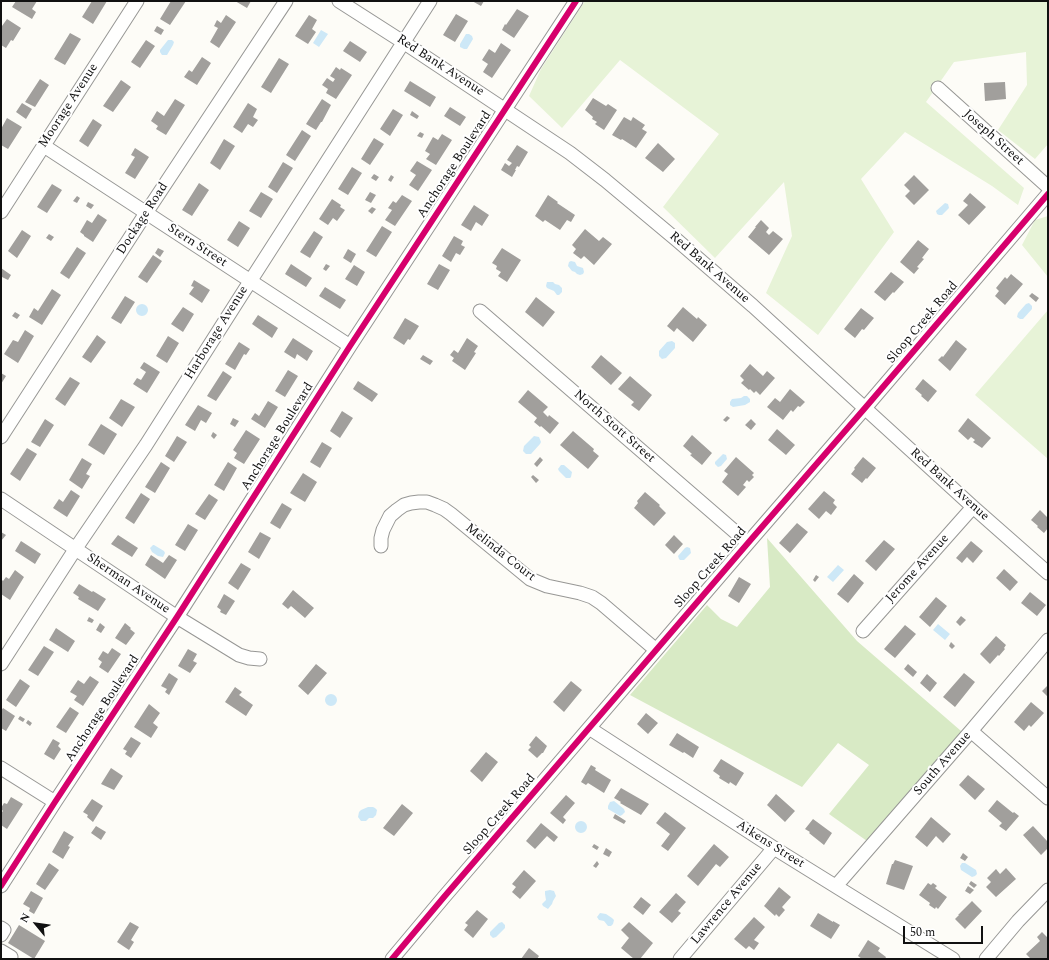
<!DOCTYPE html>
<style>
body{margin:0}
#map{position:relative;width:1049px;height:960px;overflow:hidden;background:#fdfcf7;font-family:Spectral,serif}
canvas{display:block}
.frame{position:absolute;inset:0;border:2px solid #111;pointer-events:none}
.north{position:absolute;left:16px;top:904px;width:40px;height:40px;-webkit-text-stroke:3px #fff;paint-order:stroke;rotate:299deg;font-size:11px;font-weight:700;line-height:16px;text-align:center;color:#111}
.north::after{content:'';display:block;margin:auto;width:14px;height:18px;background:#111;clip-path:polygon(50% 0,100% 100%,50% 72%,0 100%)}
.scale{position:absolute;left:903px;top:926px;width:80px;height:18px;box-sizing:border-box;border:2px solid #111;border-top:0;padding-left:5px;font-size:12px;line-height:14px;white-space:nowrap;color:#111;-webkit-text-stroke:3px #fff;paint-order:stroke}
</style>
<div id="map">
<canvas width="1049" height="960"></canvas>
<div class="frame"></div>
<div class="north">N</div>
<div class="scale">50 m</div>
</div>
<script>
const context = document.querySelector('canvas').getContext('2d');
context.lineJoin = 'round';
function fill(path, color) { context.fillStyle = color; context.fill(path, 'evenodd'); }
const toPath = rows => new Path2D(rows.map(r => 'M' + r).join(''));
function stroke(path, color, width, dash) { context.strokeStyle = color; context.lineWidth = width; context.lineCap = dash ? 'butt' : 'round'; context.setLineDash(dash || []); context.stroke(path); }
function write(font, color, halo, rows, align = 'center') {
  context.font = font + ' Spectral,serif'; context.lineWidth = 4; context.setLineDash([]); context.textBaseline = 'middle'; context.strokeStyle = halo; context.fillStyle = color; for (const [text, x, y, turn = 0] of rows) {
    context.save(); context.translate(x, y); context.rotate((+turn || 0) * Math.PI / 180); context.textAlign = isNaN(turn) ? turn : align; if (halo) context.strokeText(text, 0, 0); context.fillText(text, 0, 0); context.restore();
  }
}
fill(toPath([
 [585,1,1048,1,1048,144,1035,159,998,130,1027,85,1026,52,954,62,926,102,1024,188,1018,205,992,186,905,132,861,179,894,232,818,335,766,293,792,236,784,182,715,258,663,207,719,134,620,60,562,128,529,96,541,69],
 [1048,216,1048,277,1022,245,1035,220],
 [1048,310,1048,459,975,395]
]), '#e7f3d7');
fill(toPath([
 [767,538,857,641,968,737,874,846,829,814,869,765,838,743,802,787,630,695,707,605,721,619,737,627,770,587]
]), '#d8eac5');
fill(toPath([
 [321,30,328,34,319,47,313,43],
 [466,34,469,34,472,36,473,39,467,49,464,49,460,47,460,44],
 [168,40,172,40,174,42,173,45,167,55,162,55,160,52,160,50],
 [945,203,948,204,949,208,942,215,939,215,937,214,936,211],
 [571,261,575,262,577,266,583,268,584,272,583,274,580,275,577,274,575,272,572,271,568,266,569,262],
 [547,282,553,282,555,284,559,285,562,288,562,292,559,295,557,295,554,291,547,288,546,286],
 [1029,303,1032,306,1032,309,1023,319,1020,319,1017,317,1018,313,1026,304],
 '136 310a6 6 0 1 1 12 0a6 6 0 1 1-12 0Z',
 [672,341,675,343,675,348,666,358,662,359,659,356,659,351,667,342],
 [744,396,747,396,750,399,750,402,745,405,733,407,730,405,730,402,732,399,741,398],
 [534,436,539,437,541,442,540,444,531,454,526,454,523,451,524,446],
 [723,454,726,455,727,459,721,466,718,467,715,464,715,462],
 [561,465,564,465,572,472,571,477,570,478,566,478,559,471,558,469],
 [153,545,154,545,164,551,165,553,163,557,158,556,152,552,150,548],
 [687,547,690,548,691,553,684,560,680,560,679,559,678,556,685,548],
 [838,565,844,570,833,582,827,577],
 [938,624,950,634,945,640,933,630],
 '325 700a6 6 0 1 1 12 0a6 6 0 1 1-12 0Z',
 [614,801,624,809,625,812,622,815,620,816,608,809,608,806,610,802],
 [368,807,373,807,375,808,377,810,376,815,373,818,369,818,366,821,361,821,358,817,359,812,361,810],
 '575 827a6 6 0 1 1 12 0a6 6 0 1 1-12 0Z',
 [962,863,965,863,976,870,977,874,975,876,972,877,961,870,960,866],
 [550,890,554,891,556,896,553,901,552,904,548,909,543,906,542,904,546,900,545,894,545,891],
 [600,913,606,914,612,918,614,920,613,924,611,926,608,926,604,921,599,920,597,917],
 [502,922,505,925,505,928,496,937,493,938,490,935,490,932,499,923]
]), '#cde8f7');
fill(toPath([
 [16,1,37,1,32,9,36,12,32,19,12,7],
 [92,1,107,1,93,24,82,17],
 [171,1,186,1,170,25,160,19],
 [235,1,251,1,247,8],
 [472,1,484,1,481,6],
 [517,9,529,16,514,38,502,30,505,24,506,25],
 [456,14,468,21,455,42,443,35],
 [226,15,236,22,219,48,210,42,218,28,214,26,217,20,221,23],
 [309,15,317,20,312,29,316,32,308,44,295,36],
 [7,19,21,28,13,41,11,40,6,48,1,45,1,25,2,26],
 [157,26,164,30,161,35,154,31],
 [70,33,81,39,65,65,54,59],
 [146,40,155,46,140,68,131,62],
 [350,41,367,52,360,62,343,51],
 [501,43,511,50,492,78,483,72,488,64,482,60,489,49,495,53],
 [202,57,211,63,197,85,184,77,189,70,192,72],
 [279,58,289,64,271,93,261,87],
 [336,67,340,70,341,68,352,75,336,99,326,93,328,89,322,85,327,78,333,82,335,79,330,76],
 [40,79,49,85,35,107,25,102],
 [121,80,131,87,113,112,103,106],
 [410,81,436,97,430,107,404,91],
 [1005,82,1006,99,985,101,984,83],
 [593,98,606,106,608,104,617,110,604,130,595,124,597,122,592,119,593,117,585,110],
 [175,99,185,105,166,135,156,129,158,126,151,121,157,111,164,116],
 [322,99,331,105,322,122,321,122,316,130,306,124],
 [22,103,32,109,26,119,16,112],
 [248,103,257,109,253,117,258,120,253,127,248,124,242,133,233,127],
 [450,107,466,117,460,126,444,116],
 [393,109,403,115,390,136,380,129],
 [412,111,419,116,417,119,410,115],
 [624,117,631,121,633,117,645,125,642,129,647,132,636,148,622,139,621,140,612,135],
 [7,118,22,127,8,149,1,145,1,129],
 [93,119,102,125,88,147,79,141],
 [302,130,311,136,295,161,286,155],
 [420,132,424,134,422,138,417,136],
 [442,134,452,140,436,165,426,159,430,154,425,151,433,137,438,140],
 [374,138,384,144,370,165,361,159],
 [224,139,235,146,220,170,210,163],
 [658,143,675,159,663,172,645,158],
 [517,145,528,152,519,167,517,166,515,170,516,170,512,177,501,170,505,163,509,166,512,163,507,160],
 [135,148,149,157,135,179,125,173,135,157,131,155],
 [417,161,432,170,418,191,409,185,416,175,410,171],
 [283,162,293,168,277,193,268,187],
 [352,167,362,173,348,195,338,189],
 [374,174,379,177,376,181,371,178],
 [391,175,394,177,391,182,388,180],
 [914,175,929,190,914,205,905,196,910,191,904,185],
 [199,183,209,190,192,216,182,210],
 [52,184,62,190,47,213,37,207],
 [261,192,273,199,261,218,249,211],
 [370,192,376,195,371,203,365,200],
 [970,193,986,207,969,225,958,215,968,205,963,201],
 [402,195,412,201,395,226,385,220,392,210,388,208,393,201,396,203],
 [548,195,558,202,557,203,575,215,571,222,567,220,560,230,545,220,543,222,535,216],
 [77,196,80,198,77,203,73,201],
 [332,199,341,205,340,207,345,210,337,221,333,218,328,225,319,219],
 [88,202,94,205,91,209,86,206],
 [474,205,489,215,482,226,476,222,471,231,461,225],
 [372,207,376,209,372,214,368,211],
 [98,214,107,220,93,242,84,236,84,235,80,232,87,220,92,223],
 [761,220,769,228,766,232,769,235,773,231,783,239,769,255,748,237,756,227,755,227],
 [239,221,250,228,238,247,227,240],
 [382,226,392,232,376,257,366,251],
 [585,229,599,241,603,237,612,244,594,265,584,256,581,259,573,253,576,249,572,245],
 [22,230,31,236,17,258,8,251],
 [314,231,323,237,310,258,300,252],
 [49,234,54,237,51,241,46,238],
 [454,236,463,241,461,245,465,247,460,255,456,253,451,262,442,256],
 [918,240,929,249,922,258,924,259,917,267,919,268,914,274,900,262],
 [77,247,86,253,69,279,60,273],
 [158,248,164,251,160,257,155,253],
 [502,248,521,260,507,282,498,276,501,272,496,269,497,266,492,263],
 [348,249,356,254,351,263,343,258],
 [153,255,162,261,147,283,138,277],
 [291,264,312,278,306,287,285,274],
 [326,264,330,266,326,271,323,269],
 [439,264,450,270,438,290,427,284],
 [354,265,365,272,357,286,345,279],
 [1,268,11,275,8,280,2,277,1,279],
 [891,272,904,282,894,293,893,292,885,301,874,292],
 [1011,274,1023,284,1005,305,995,296,999,291,996,288,1005,277,1007,279],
 [194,280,210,290,202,303,189,294,194,287,191,286],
 [325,287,346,300,340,309,319,296],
 [52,289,61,295,42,325,29,317,34,308,38,311],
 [1032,293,1039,298,1036,302,1029,296],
 [125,296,135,302,121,324,111,318],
 [536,297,555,312,543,327,525,312],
 [183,307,194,314,183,332,171,324],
 [683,307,697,319,698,317,707,325,693,342,677,328,674,332,667,326],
 [861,308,874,318,864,330,862,329,855,338,844,329],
 [15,312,20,315,17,319,12,316],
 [258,315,278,328,272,338,252,324],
 [405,318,419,326,410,340,408,339,404,345,393,338],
 [25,330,34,336,18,363,4,354,13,340,18,342],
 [97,335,106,342,91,363,82,357],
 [168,336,179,343,167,363,156,356],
 [293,338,313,351,307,361,297,354,295,359,284,352],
 [467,338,478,346,474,352,476,353,465,370,452,361,454,358,450,355,454,350,458,353],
 [956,340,967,349,950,371,938,360,942,356,943,357],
 [239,342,250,349,246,355,244,354,235,370,225,364],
 [423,355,433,361,430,365,420,359],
 [601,355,622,373,611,385,591,367],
 [144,362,160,372,147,393,133,384,137,378,141,380,146,372,140,368],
 [750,364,763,376,767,371,775,378,760,395,756,391,754,393,750,389,749,390,741,383,744,380,740,376],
 [288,370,298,376,285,397,275,391],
 [223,371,232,377,216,401,207,396],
 [1,373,6,376,1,384],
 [630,376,652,395,639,411,631,405,634,402,618,389],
 [70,377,80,383,65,406,55,399],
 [923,379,937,391,928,402,921,396,922,395,915,389],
 [358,381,378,394,372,402,353,389],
 [790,389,805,402,800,407,798,406,793,412,791,410,783,420,767,407,775,398,780,402],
 [528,390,548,407,543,412,548,417,549,415,559,423,550,434,541,426,540,427,534,422,537,418,518,402],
 [121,399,135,407,122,427,109,418],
 [268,401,278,407,265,428,251,419,255,413,259,416],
 [198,405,212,413,206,423,201,420,195,431,185,425],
 [342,411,353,418,340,438,330,431],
 [727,416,730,418,726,422,723,420],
 [233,418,239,421,235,427,230,424],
 [968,418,991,438,982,448,973,442,975,440,971,437,968,440,958,431],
 [45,419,54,425,40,447,31,442],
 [751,419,756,424,751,430,745,425],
 [101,424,117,434,104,455,88,445],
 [777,429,795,445,786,455,768,440],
 [246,430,260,439,244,464,234,458,237,453,233,450],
 [573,431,594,449,593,451,599,456,588,469,560,445],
 [213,432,217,435,214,439,211,436],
 [692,435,712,453,702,465,690,455,692,454,683,446],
 [177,436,187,442,174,462,165,456],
 [322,442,332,448,320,468,310,462],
 [27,448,37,454,20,481,10,474],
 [540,457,543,460,537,467,534,464],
 [736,457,754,473,752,475,754,477,749,482,747,480,743,485,746,487,738,496,722,482,728,474,724,471],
 [863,457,876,468,867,479,866,478,862,483,851,474,855,469,854,468],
 [82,458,92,464,86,474,90,476,82,489,69,480],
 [161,462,170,468,155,493,145,487],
 [228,462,237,468,224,491,214,485],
 [303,473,317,482,305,502,290,493],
 [533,475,539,480,536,483,531,477],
 [71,490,80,496,67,517,53,508,59,499,63,502],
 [824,491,835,500,833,503,837,507,831,515,826,511,819,519,808,509],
 [645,492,660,505,659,506,666,513,654,526,634,508,638,503,637,501],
 [141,493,150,499,134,524,125,518],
 [209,494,218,500,205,520,195,514],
 [282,503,292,509,280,529,270,523],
 [1040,510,1048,518,1048,528,1044,533,1037,527,1038,526,1031,520],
 [797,523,808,532,790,553,779,543],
 [188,524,198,530,185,551,175,545],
 [1,532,6,535,1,541],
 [260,532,271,538,259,559,248,552],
 [118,535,138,548,132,557,111,544],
 [674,535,683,544,674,554,665,545],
 [884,540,895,549,876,571,865,561],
 [21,541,41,554,35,564,15,551],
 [971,541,983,551,973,563,967,557,962,563,956,558],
 [151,555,163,563,169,555,177,560,165,579,145,565],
 [241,563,251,569,238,590,228,583],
 [1004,569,1018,582,1010,591,996,578],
 [15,570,24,577,10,600,1,594,1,579,3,581,6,577,9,579],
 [854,574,864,583,848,603,837,594],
 [816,575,819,577,815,582,813,580],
 [739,577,751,584,739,603,728,596],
 [79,584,92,592,93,591,106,599,98,611,78,599,79,597,73,593],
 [293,590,314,608,305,618,291,606,288,609,282,604],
 [1030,592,1046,605,1037,616,1021,603],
 [224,594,235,601,226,615,220,612,221,610,217,607],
 [936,597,947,606,930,627,919,617],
 [961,616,966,620,960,626,956,622],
 [89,617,94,620,92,623,87,621],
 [100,623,105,627,101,633,96,630],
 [125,623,131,628,130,629,135,633,126,645,115,638],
 [905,625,916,634,895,658,884,649],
 [56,628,75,641,68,652,49,640],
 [996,636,1006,645,1004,648,1005,649,999,656,998,655,990,664,980,654],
 [951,642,955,646,952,649,949,646],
 [44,646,54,652,38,676,28,670],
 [112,648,121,654,108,673,99,667,102,662,98,659,103,651,108,654],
 [188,649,197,654,193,661,197,663,190,673,178,666],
 [316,664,327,673,308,695,298,686],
 [908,664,917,672,913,677,904,669],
 [169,673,178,679,169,695,165,692,167,689,161,686],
 [964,673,975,682,955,707,943,697],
 [927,674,937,683,930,692,920,683],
 [90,676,99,682,83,706,74,700,77,696,70,692,78,680,84,684],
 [20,679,30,686,16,707,6,700],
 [571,681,582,690,564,712,553,702],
 [1048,685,1048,697,1042,691],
 [235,687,242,692,239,695,253,705,246,716,225,702],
 [1031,702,1044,713,1031,727,1029,725,1024,731,1014,722],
 [149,704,160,713,153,723,158,727,151,738,134,727],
 [70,707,79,713,66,733,56,727],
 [3,708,15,716,6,731,1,728,1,711],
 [646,713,658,723,648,734,637,724],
 [20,716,25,719,23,722,18,719],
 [28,720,32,723,30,726,26,723],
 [677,733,699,747,693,758,684,752,683,753,669,745],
 [536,736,547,746,543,753,542,753,537,758,528,750,531,747,529,745],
 [131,737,141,743,131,758,125,754,127,751,123,749],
 [53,739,60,743,58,746,61,749,54,760,44,754],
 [486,752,498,762,482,782,470,771],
 [721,759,744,773,736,786,730,782,729,784,719,778,720,776,713,771],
 [591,765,596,768,595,770,611,780,604,793,588,783,586,785,581,782],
 [111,768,123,776,114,790,101,784],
 [968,775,985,789,975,800,959,785],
 [621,788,649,804,641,815,620,803,621,802,614,798],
 [776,794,795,811,785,822,767,805],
 [566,795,575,803,563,817,566,820,563,824,550,813],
 [11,797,23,804,7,829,1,825,1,813,3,811,1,809,1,808,4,803,7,804],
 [92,799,103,806,93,822,87,817,88,815,83,812],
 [997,800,1013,813,1014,812,1019,816,1006,831,999,826,1002,823,988,811],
 [402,804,413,813,394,836,383,828],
 [665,812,686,828,668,851,661,846,670,834,656,823],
 [615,814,626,821,624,824,613,818],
 [931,817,951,834,943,843,936,836,927,847,915,837],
 [813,819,832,833,824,845,809,833,810,832,805,829],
 [541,823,558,837,554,842,547,836,535,849,526,841],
 [96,826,106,832,101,840,91,833],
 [1033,826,1048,842,1048,848,1041,855,1023,835],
 [64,831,74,837,68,846,70,847,63,859,52,852],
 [594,844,599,847,597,850,592,847],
 [714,844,729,857,720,867,716,864,698,886,687,876],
 [606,848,612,852,609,857,603,854],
 [963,853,968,857,965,861,960,858],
 [895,860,913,866,904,890,886,884,892,864,893,864],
 [597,861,599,864,596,868,593,866],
 [49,863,59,870,45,890,36,884],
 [1006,868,1016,879,996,897,986,887,991,882,987,878,996,869,1000,874],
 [524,870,536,881,520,899,512,892,516,887,512,884],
 [971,881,977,885,974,888,969,884],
 [928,883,931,885,933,883,937,886,935,888,947,897,938,909,936,907,935,909,929,905,930,903,919,895],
 [968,886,974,890,970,894,965,891],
 [779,887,791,897,782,907,785,910,779,917,776,914,775,916,764,906],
 [31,891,43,898,34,914,29,911,30,908,23,904],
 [676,893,686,902,678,911,681,913,672,923,659,912],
 [641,897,651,905,643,915,633,907],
 [972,901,982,911,965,929,955,919,959,915,958,915],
 [477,910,488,919,473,938,464,930,468,925,465,923],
 [818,913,833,922,833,921,840,925,831,939,810,926],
 [754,917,765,927,754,940,759,943,754,950,749,946,746,949,734,939],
 [130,922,139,927,131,940,134,942,129,950,117,942],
 [629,922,653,943,640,959,634,959,621,948,629,938,621,930],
 [19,925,45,941,34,959,8,943],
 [1042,932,1048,938,1048,959,1044,958,1031,959,1026,954,1040,941,1037,937],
 [868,940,880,948,878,951,886,957,885,959,862,959,858,956],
 [529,948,539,956,537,959,521,959]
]), '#a19f9c');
const minor = toPath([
 [339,1,403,42,570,153,605,180,678,241,753,306,973,507,1048,573],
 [938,88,1048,187],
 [44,146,350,346],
 [1,212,137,1],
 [480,311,748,543],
 [1,437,146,213,286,1],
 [1,499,177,617,239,655,249,658,260,659],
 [381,546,381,538,383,530,390,516,397,510,404,505,411,503,419,502,427,502,435,505,444,509,451,514,530,579,547,586,580,593,592,597,601,603,656,650],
 [863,631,973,507],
 [1,664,76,548,146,445,251,280,430,1],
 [589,728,774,848,953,959],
 [971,731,1048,798],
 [1,768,55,802],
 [1,886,55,802,177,617,350,346,576,1],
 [836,886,971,731,1048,640],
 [1,928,4,930,1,935],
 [1,951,11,957,10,959],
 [392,959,444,897,748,543,865,408,1048,194],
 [680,959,774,848],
 [986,959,1018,921,1048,890]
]);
stroke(minor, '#979795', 15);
stroke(minor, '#fffffe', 13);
stroke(toPath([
 [1,886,55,802,177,617,350,346,576,1],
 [392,959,444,897,748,543,865,408,1048,194]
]), '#d6006c', 6);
write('13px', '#111', '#fff', [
 ["Red Bank Avenue",440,66,33],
 ["Moorage Avenue",69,106,-57],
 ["Joseph Street",993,138,42],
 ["Anchorage Boulevard",455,165,-57],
 ["Dockage Road",143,219,-57],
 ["Stern Street",197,246,33],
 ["Red Bank Avenue",709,268,41],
 ["Sloop Creek Road",923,323,-50],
 ["Harborage Avenue",217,333,-58],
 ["North Stott Street",614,427,41],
 ["Anchorage Boulevard",278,437,-58],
 ["Red Bank Avenue",949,485,42],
 ["Melinda Court",500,553,38],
 ["Sloop Creek Road",711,568,-49],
 ["Jerome Avenue",918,569,-48],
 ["Sherman Avenue",128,584,34],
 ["Anchorage Boulevard",103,709,-57],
 ["South Avenue",943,764,-49],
 ["Sloop Creek Road",500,815,-49],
 ["Aikens Street",770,845,32],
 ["Lawrence Avenue",727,904,-50]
]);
</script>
